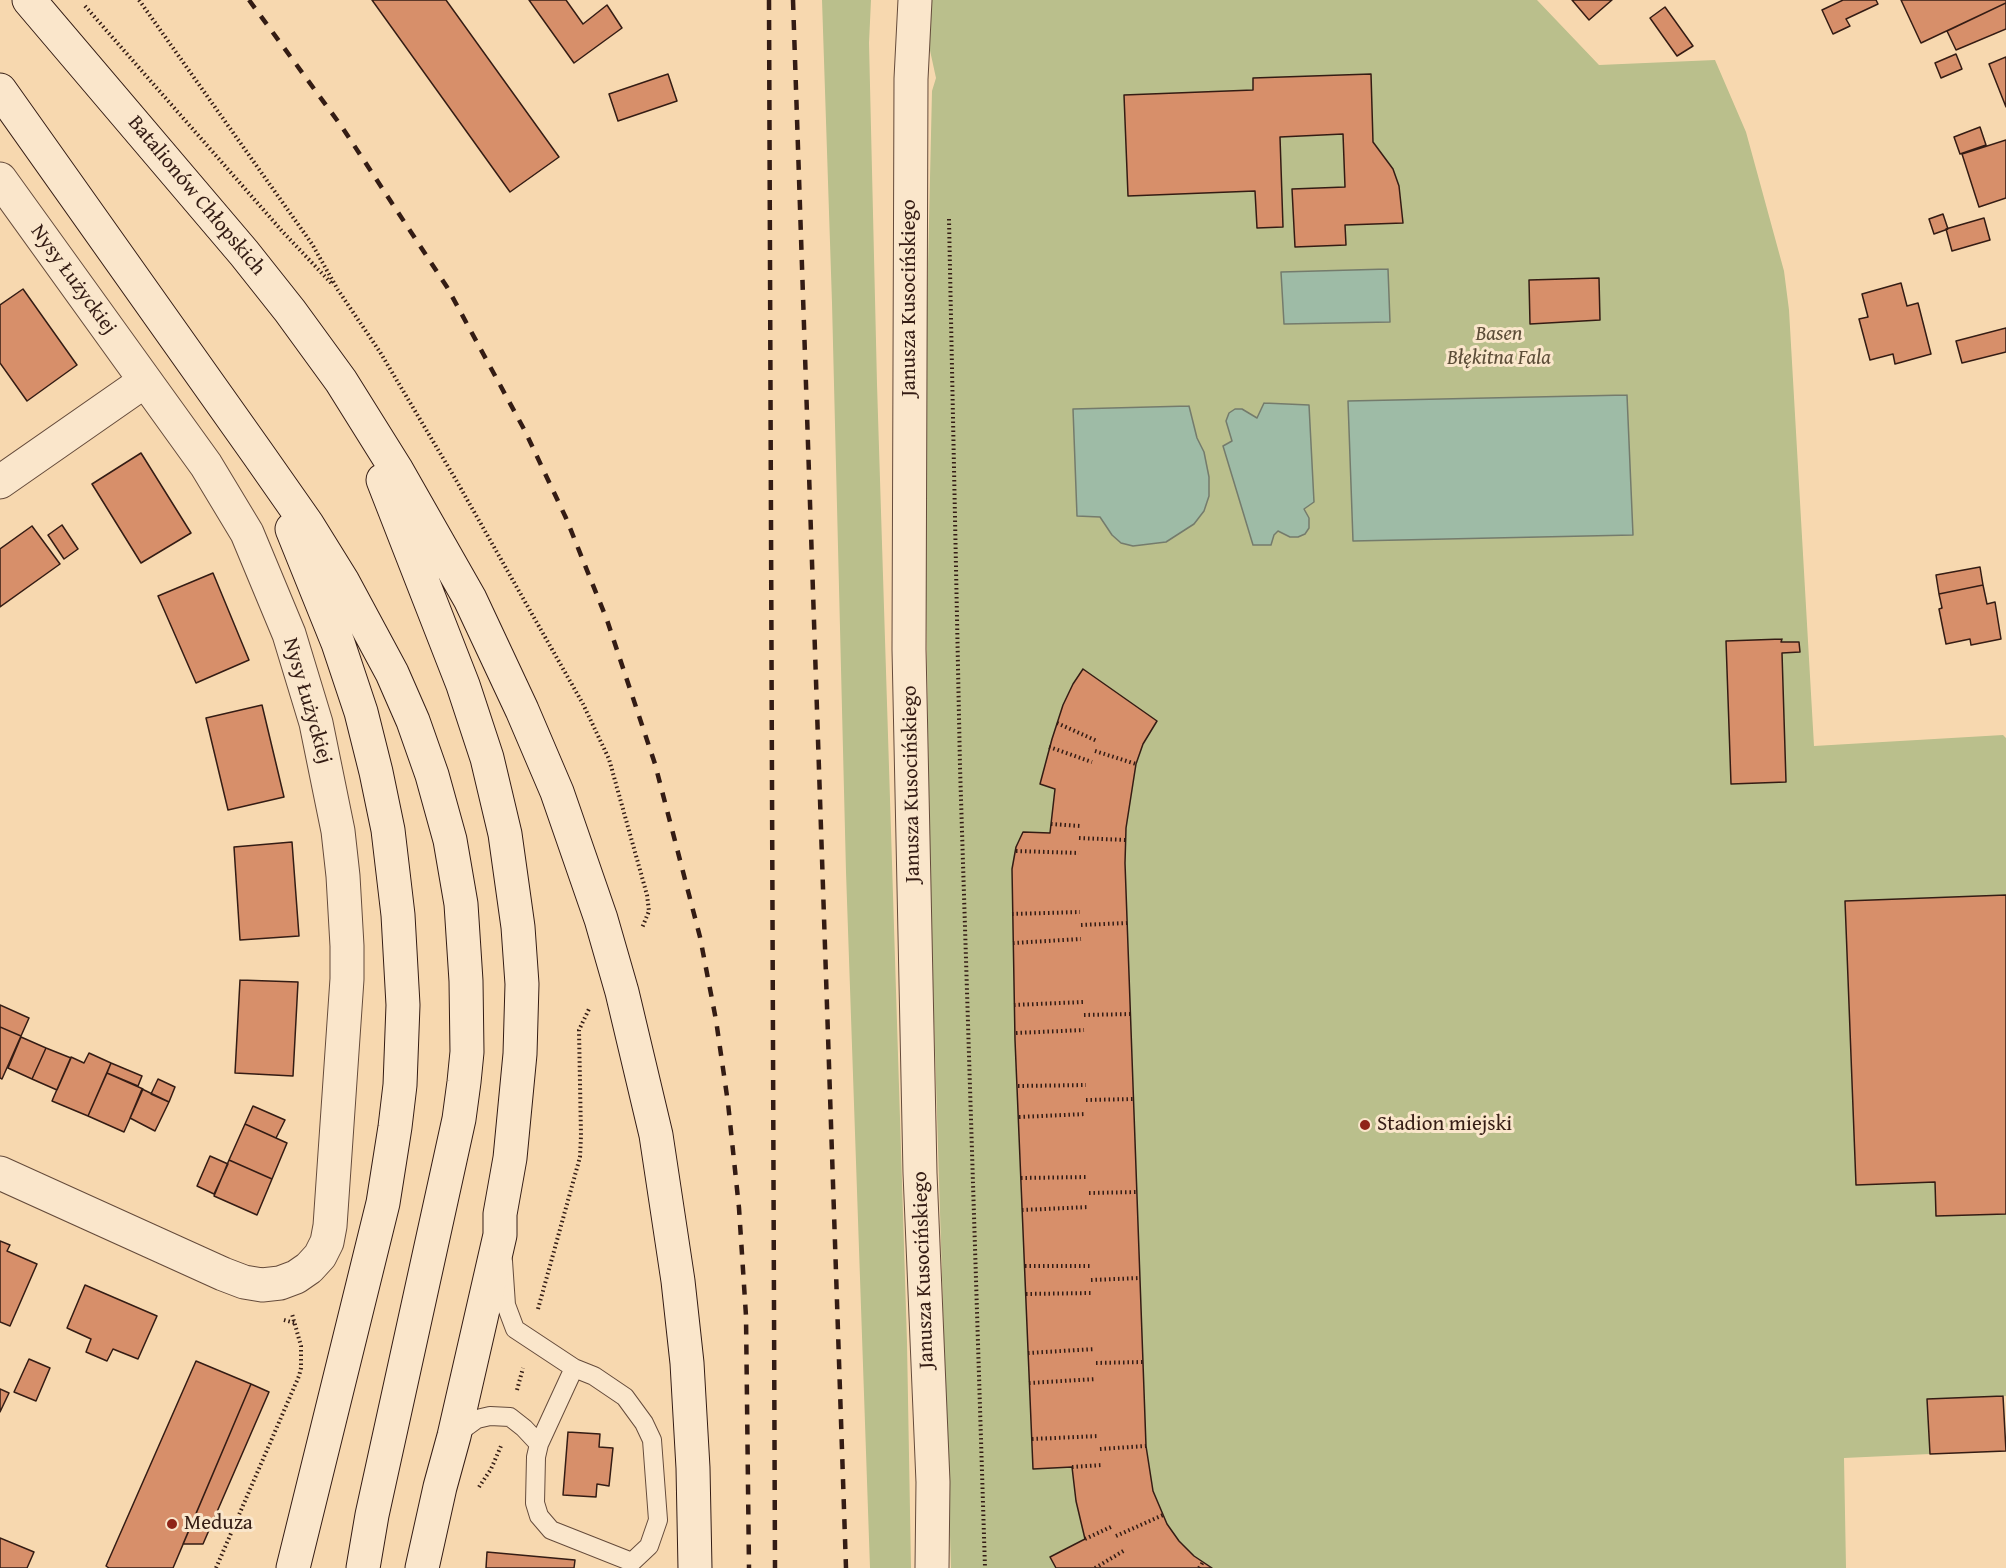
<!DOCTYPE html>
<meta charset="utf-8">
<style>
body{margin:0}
canvas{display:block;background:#f7d8af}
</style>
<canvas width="2006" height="1568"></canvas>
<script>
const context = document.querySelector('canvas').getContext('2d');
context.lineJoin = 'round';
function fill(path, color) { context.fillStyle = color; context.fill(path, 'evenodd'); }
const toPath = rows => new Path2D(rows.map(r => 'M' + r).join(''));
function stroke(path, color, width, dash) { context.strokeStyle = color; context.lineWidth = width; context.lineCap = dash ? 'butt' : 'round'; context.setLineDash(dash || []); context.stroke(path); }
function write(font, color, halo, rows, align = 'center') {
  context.font = font + ' "Gentium Book Plus",serif'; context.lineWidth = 6; context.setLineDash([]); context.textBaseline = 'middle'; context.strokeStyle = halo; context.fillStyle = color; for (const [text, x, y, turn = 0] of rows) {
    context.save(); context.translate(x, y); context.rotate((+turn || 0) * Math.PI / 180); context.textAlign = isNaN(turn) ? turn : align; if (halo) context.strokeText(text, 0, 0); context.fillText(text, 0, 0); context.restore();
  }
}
fill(toPath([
 [822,0,871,0,869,43,877,384,907,1342,911,1568,870,1568,846,872,832,303],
 [919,0,1537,0,1599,65,1715,60,1746,132,1784,271,1789,310,1814,746,2003,735,2006,738,2006,1396,1927,1400,1930,1454,1844,1458,1846,1568,951,1568,931,921,926,596,927,308,932,91,936,78]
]), '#babf8c');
const water = toPath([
 [1388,269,1390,322,1284,324,1281,272,1388,269],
 [1627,395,1633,535,1353,541,1348,401,1627,395],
 [1264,403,1309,405,1314,502,1304,509,1309,518,1309,528,1305,534,1298,537,1290,537,1278,531,1274,535,1271,545,1253,545,1223,446,1232,441,1226,421,1229,413,1235,409,1242,409,1257,418,1264,403],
 [1189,406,1197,438,1204,452,1209,477,1209,496,1204,511,1194,524,1166,542,1133,546,1121,543,1112,535,1100,517,1077,516,1073,409,1189,406]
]);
fill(water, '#9ebba6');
stroke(water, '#747b6c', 1.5);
const building = toPath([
 [372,0,446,0,559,157,510,192,372,0],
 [529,0,566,0,583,24,607,5,622,28,574,63,529,0],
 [1572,0,1612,0,1589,20,1572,0],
 [1843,0,1876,0,1878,4,1846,19,1850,26,1833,34,1822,10,1843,0],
 [1901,0,2006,0,2006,3,1921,43,1901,0],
 [2006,3,2006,29,1956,50,1947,31,2006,3],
 [1665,7,1693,46,1677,56,1650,18,1665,7],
 [1956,54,1962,69,1941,78,1935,63,1956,54],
 [2006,57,2006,107,1989,64,2006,57],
 [668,74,677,101,618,121,609,94,668,74],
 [1371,74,1373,142,1393,169,1399,186,1403,223,1345,225,1346,245,1295,247,1292,189,1345,187,1343,134,1280,137,1283,227,1257,228,1255,191,1128,196,1124,95,1253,90,1253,78,1371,74],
 [1980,127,1986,145,1960,154,1954,137,1980,127],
 [2006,140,2006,198,1979,207,1962,154,2006,140],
 [1943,214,1948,229,1934,234,1929,219,1943,214],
 [1984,218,1990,240,1952,251,1946,229,1984,218],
 [1599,278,1600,320,1530,324,1529,280,1599,278],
 [1901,283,1907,306,1918,303,1931,354,1895,364,1893,354,1870,360,1859,319,1868,317,1862,294,1901,283],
 [23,289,77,365,27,401,0,363,0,305,23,289],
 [2006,328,2006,352,1962,363,1956,341,2006,328],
 [141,453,191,533,141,563,92,484,141,453],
 [62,525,78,549,64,559,48,535,62,525],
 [32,526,60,564,0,607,0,549,32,526],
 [1980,567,1983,585,1939,594,1936,575,1980,567],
 [213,573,249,660,196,683,158,596,213,573],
 [1983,585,1987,604,1995,602,2001,639,1971,645,1970,639,1946,644,1939,609,1942,608,1939,594,1983,585],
 [1782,639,1781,642,1799,642,1800,652,1782,653,1786,782,1731,784,1726,641,1782,639],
 [1083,669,1157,721,1143,744,1136,764,1126,828,1125,863,1146,1446,1153,1491,1167,1524,1179,1541,1194,1556,1212,1568,1056,1568,1050,1557,1085,1539,1076,1501,1072,1467,1033,1469,1015,1040,1012,869,1016,847,1023,832,1050,833,1055,789,1040,784,1052,739,1063,705,1073,684,1083,669],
 [262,705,284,797,228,810,206,718,262,705],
 [292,842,299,936,240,940,234,847,292,842],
 [2006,895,2006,1214,1936,1216,1935,1182,1856,1185,1845,901,2006,895],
 [240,980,298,982,293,1076,235,1073,240,980],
 [0,1005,29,1018,21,1036,0,1027,0,1005],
 [0,1027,21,1036,2,1079,0,1078,0,1027],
 [21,1037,46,1048,32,1079,8,1068,21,1037],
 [46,1048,71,1058,57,1090,32,1079,46,1048],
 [89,1053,111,1063,88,1116,52,1101,71,1057,84,1063,89,1053],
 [111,1063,142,1076,138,1086,107,1073,111,1063],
 [107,1073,143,1089,124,1132,88,1116,107,1073],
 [158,1079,175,1087,169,1102,151,1094,158,1079],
 [142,1089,169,1102,155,1131,130,1118,142,1089],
 [253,1106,285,1120,276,1138,245,1124,253,1106],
 [245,1124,287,1143,272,1179,229,1160,245,1124],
 [210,1156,228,1164,214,1194,197,1186,210,1156],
 [229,1160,272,1179,257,1215,214,1196,229,1160],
 [0,1241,10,1245,7,1251,37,1264,10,1326,0,1322,0,1241],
 [85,1285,157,1316,138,1359,113,1349,107,1361,86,1352,91,1339,67,1328,85,1285],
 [29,1359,50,1368,36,1401,14,1392,29,1359],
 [196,1361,251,1384,173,1568,109,1568,106,1566,196,1361],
 [251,1384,269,1392,203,1544,183,1544,251,1384],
 [0,1389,9,1393,0,1412,0,1389],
 [2003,1396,2006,1451,1930,1454,1927,1399,2003,1396],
 [568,1432,600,1434,599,1447,613,1448,609,1486,597,1484,596,1497,563,1495,568,1432],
 [0,1538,34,1552,27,1568,0,1568,0,1538],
 [487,1552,575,1560,574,1568,486,1568,487,1552]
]);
fill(building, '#d78f6a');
stroke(building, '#341c14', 1.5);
const service = toPath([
 [503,1261,506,1305,515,1329,574,1368,594,1376,625,1397,644,1423,652,1440,658,1520,649,1546,632,1562,551,1530,539,1516,535,1503,536,1457,539,1444,574,1368],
 [455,1435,477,1419,490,1416,510,1417,524,1428,539,1444]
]);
const minor = toPath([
 [915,0,911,79,909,649,920,1173,933,1482,932,1568],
 [0,179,206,465,247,533,289,634,316,723,338,831,343,876,347,946,347,979,330,1226,327,1242,320,1256,309,1268,296,1277,280,1283,262,1285,244,1282,223,1274,0,1173],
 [0,482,145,381]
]);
const secondary = toPath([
 [29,0,244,253,290,311,341,381,396,469,470,599,522,710,557,792,601,919,622,992,656,1135,678,1281,687,1363,693,1468,695,1568],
 [0,90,258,454,307,524,343,582,392,673,413,721,432,775,450,840,461,904,466,981,467,1052,464,1082,459,1119,372,1515,363,1568],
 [383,480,463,685,487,758,505,834,518,927,522,984,520,1054,510,1158,500,1214,500,1235,454,1436,440,1487,422,1568],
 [292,529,338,643,361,712,376,772,388,830,398,915,403,1005,400,1085,395,1127,383,1203,293,1568]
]);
stroke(service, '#654b3b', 20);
stroke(minor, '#654b3b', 35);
stroke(secondary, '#341c14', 35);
stroke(toPath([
 [139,0,312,244,338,290,380,352,456,480,583,704,609,759,647,895,649,911,642,928],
 [85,6,282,231,333,285],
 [949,219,960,767,985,1568],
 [1057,723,1097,741],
 [1049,747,1092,762],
 [1095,751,1136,764],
 [1051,824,1080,826],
 [1079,838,1126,840],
 [1016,851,1079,853],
 [1012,914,1080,912],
 [1081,925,1127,923],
 [1013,943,1081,939],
 [1014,1005,1083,1002],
 [1084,1015,1131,1014],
 [1016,1033,1084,1030],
 [1018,1086,1086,1085],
 [1086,1100,1134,1099],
 [1019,1117,1086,1114],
 [1021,1178,1088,1177],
 [1089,1193,1137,1192],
 [1022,1210,1089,1207],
 [1025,1266,1091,1266],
 [1091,1280,1140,1278],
 [1026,1294,1092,1293],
 [538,1309,580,1157,581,1136,579,1030,589,1009],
 [284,1320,295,1323],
 [1028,1353,1095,1349],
 [1096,1363,1143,1362],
 [1029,1383,1096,1379],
 [517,1390,523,1368],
 [1032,1439,1099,1436],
 [1100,1449,1146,1446],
 [1072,1467,1102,1465],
 [479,1487,491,1469,501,1446],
 [1116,1536,1163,1515],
 [1085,1539,1113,1526],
 [216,1568,299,1376,301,1368,301,1346,292,1314],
 [1095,1568,1125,1550],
 [1199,1568,1203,1562]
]), '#341c14', 4, [1.5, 3]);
stroke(service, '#fae6cb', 18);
stroke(minor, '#fae6cb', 33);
stroke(secondary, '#fae6cb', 33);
stroke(toPath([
 [249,0,342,127,447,287,525,431,566,518,607,620,655,764,700,937,716,1020,728,1103,739,1208,746,1316,749,1568],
 [769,0,775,1568],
 [793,0,846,1568]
]), '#341c14', 4.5, [10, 10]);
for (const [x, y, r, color] of [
 [1365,1125,6,"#8f2418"],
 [172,1524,6,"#8f2418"]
]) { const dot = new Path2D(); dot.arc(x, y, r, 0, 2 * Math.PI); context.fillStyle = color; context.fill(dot); stroke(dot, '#fae6cb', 2); }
write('21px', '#341c14', '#fae6cb', [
 ["Batalionów Chłopskich",196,196,50],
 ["Nysy Łużyckiej",73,280,54],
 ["Janusza Kusocińskiego",910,298,-90],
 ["Nysy Łużyckiej",307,701,74],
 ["Janusza Kusocińskiego",912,784,-91],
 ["Janusza Kusocińskiego",924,1270,-92]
]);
write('italic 21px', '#5c4d38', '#fae6cb', [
 ["Basen",1499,335],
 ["Błękitna Fala",1499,359]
]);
write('21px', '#341c14', '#fae6cb', [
 ["Stadion miejski",1377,1125],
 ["Meduza",184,1524]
], 'left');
</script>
